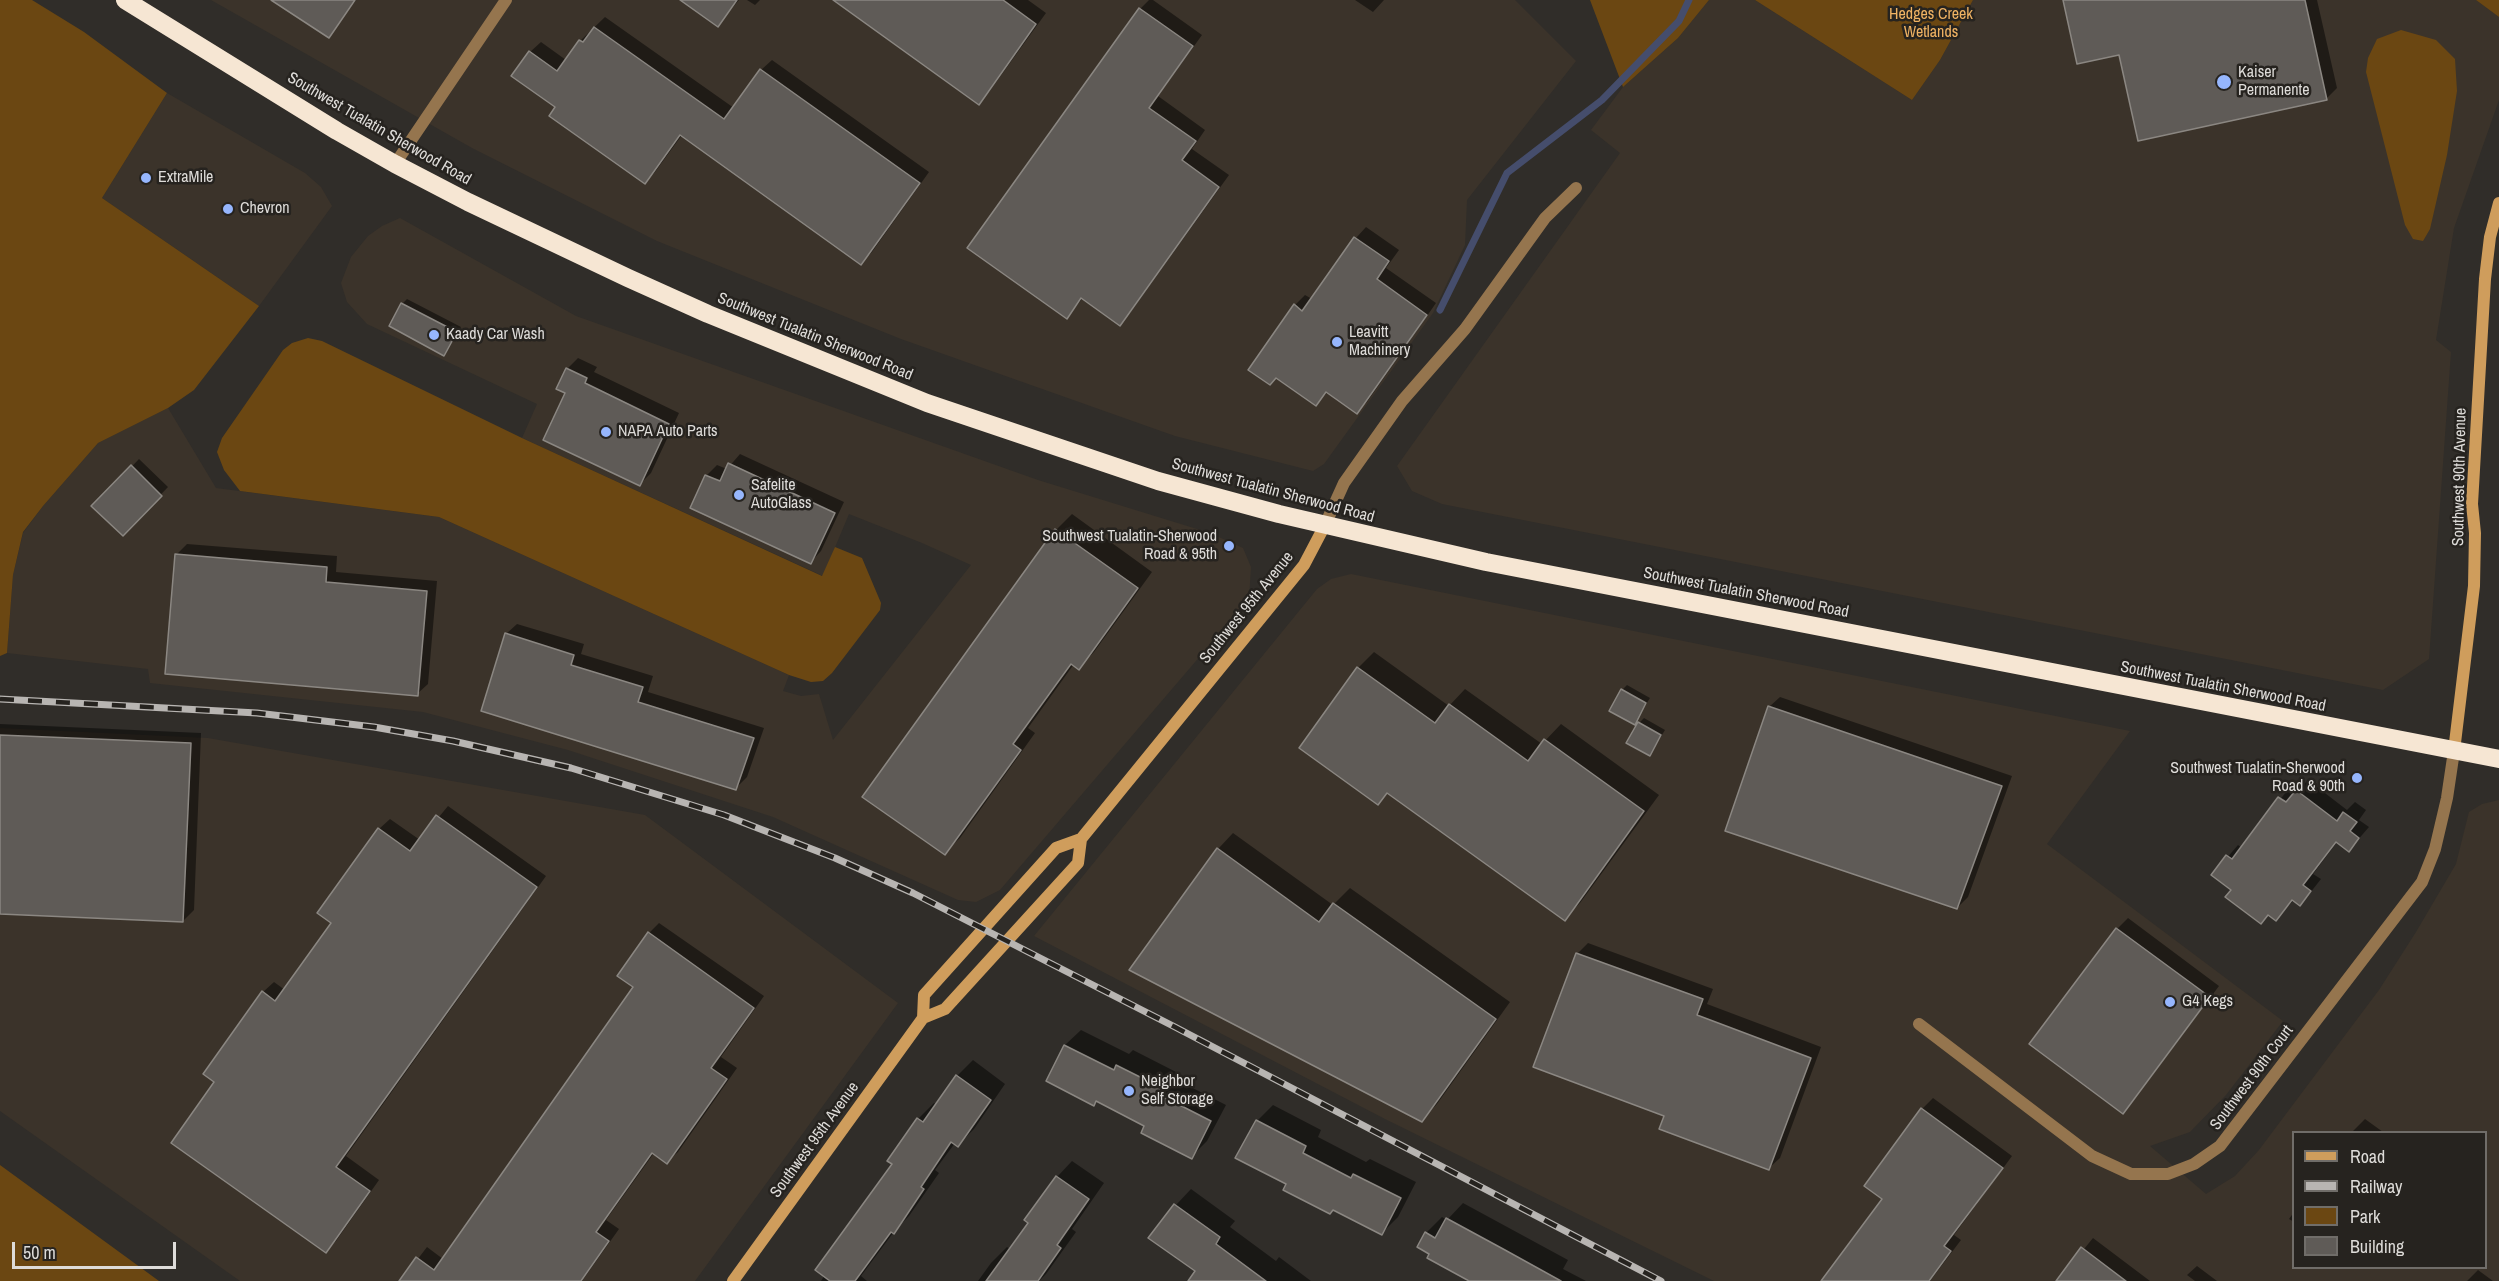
<!DOCTYPE html>
<style>
body{margin:0}
#map{position:relative;width:2499px;height:1281px;overflow:hidden;background:#302d29;font-family:"Archivo Narrow",sans-serif}
canvas{display:block}
.legend{position:absolute;left:2292px;top:1131px;width:195px;height:138px;box-sizing:border-box;background:#26231f;border:2px solid #706d69;margin:0;padding:8px 10px;list-style:none;font-size:18px;color:#dedcd9}
.legend li{display:flex;align-items:center;gap:12px;height:30px}
.legend b{width:30px;border:2px solid #706d69}
.scale{position:absolute;left:12px;top:1242px;width:164px;height:27px;box-sizing:border-box;border:3px solid #dedcd9;border-top:0;padding-left:8px;font-size:18px;line-height:21px;white-space:nowrap;color:#dedcd9;-webkit-text-stroke:4px #26231f;paint-order:stroke}
</style>
<div id="map">
<canvas width="2499" height="1281"></canvas>
<ul class="legend">
<li><b style="height:8px;background:#cf9d5c"></b>Road</li>
<li><b style="height:8px;background:#b8b5b2"></b>Railway</li>
<li><b style="height:16px;background:#6b4712"></b>Park</li>
<li><b style="height:16px;background:#5f5b57"></b>Building</li>
</ul>
<div class="scale">50 m</div>
</div>
<script>
const context = document.querySelector('canvas').getContext('2d');
context.lineJoin = 'round';
function fill(path, color) { context.fillStyle = color; context.fill(path, 'evenodd'); }
const toPath = rows => new Path2D(rows.map(r => 'M' + r).join(''));
function stroke(path, color, width, dash) { context.strokeStyle = color; context.lineWidth = width; context.lineCap = dash ? 'butt' : 'round'; context.setLineDash(dash || []); context.stroke(path); }
function write(font, color, halo, rows, align = 'center') {
  context.font = font + ' "Archivo Narrow",sans-serif'; context.lineWidth = 5; context.setLineDash([]); context.textBaseline = 'middle'; context.strokeStyle = halo; context.fillStyle = color; for (const [text, x, y, turn = 0] of rows) {
    context.save(); context.translate(x, y); context.rotate((+turn || 0) * Math.PI / 180); context.textAlign = isNaN(turn) ? turn : align; if (halo) context.strokeText(text, 0, 0); context.fillText(text, 0, 0); context.restore();
  }
}
fill(toPath([
 [211,0,1515,0,1576,61,1467,200,1465,245,1433,313,1324,464,1313,471,1175,436,901,339,657,241,472,148],
 [1709,0,1755,0,1912,100,1940,60,1973,0,2476,0,2499,17,2499,100,2454,228,2436,340,2451,352,2429,659,2383,690,1442,504,1412,491,1397,466,1620,153,1591,130,1623,87,1678,38],
 [167,93,305,173,321,187,332,206,259,306,102,198],
 [400,218,576,316,1038,480,1210,533,1243,548,1251,567,1249,599,1000,890,976,902,958,900,773,817,568,750,423,712,150,683,148,669,7,653,13,575,23,533,43,506,98,443,168,408,216,488,439,517,789,675,783,691,801,696,819,694,833,740,971,565,922,543,849,514,823,576,522,438,537,404,367,324,347,302,341,283,351,257,368,236,382,226],
 [1351,574,2130,731,2047,844,2283,1021,2226,1095,2190,1132,2150,1146,2206,1194,2235,1176,2259,1150,2379,990,2416,932,2456,864,2469,812,2482,804,2499,800,2499,1281,1714,1281,1385,1119,1034,936,1317,589,1331,579],
 [2294,1132,2486,1132,2486,1268,2294,1268],
 [0,728,208,738,645,815,898,1003,695,1281,240,1281,0,1111]
]), '#3b332a');
fill(toPath([
 [0,0,32,0,84,32,167,93,102,198,259,306,194,390,168,408,98,443,43,506,23,532,13,575,7,653,0,656],
 [1590,0,1709,0,1678,38,1623,87],
 [1755,0,1973,0,1940,60,1912,100],
 [2476,0,2499,0,2499,17],
 [2401,30,2436,40,2455,59,2457,91,2447,155,2430,229,2423,241,2413,239,2405,225,2366,72,2368,58,2377,39],
 [308,338,322,341,522,438,822,576,835,547,862,558,881,603,880,610,832,673,823,681,811,682,789,675,439,517,240,491,224,470,217,452,222,438,283,350,292,343],
 [0,1165,159,1281,0,1281]
]), '#6b4712');
fill(toPath([
 [274,0,356,0,329,36],
 [683,0,739,0,718,25],
 [747,0,760,0,755,5],
 [835,0,1028,0,1046,13,989,92,978,103],
 [1149,0,1153,0,1202,35,1158,96,1205,130,1192,149,1229,175,1130,313,1120,324,1083,298,1067,317,1140,9],
 [1355,0,1384,0,1373,12],
 [2064,0,2317,0,2337,88,2326,99,2120,54],
 [605,17,734,108,761,70,772,60,929,172,872,252,861,263,682,135,655,172,645,182,558,106,530,52,541,42,566,60,580,41],
 [1366,227,1399,250,1386,268,1436,303,1367,402,1356,412,1328,392,1315,404,1295,305,1305,295,1312,299,1356,238],
 [407,299,461,327,444,354,402,304],
 [578,358,597,367,594,372,679,413,651,473,640,484,567,392,558,388,567,369],
 [740,454,844,502,821,551,811,562,706,476,717,465,727,469],
 [139,459,168,487,123,534,94,506],
 [1072,514,1152,572,1094,652,1079,668,1074,664,1028,728,1035,733,960,838,944,853,1056,530],
 [187,544,337,556,336,572,437,581,428,684,417,694,177,554],
 [517,624,584,644,581,654,653,676,648,692,764,728,747,777,736,788,506,634],
 [1374,652,1449,706,1465,689,1542,744,1561,724,1659,795,1580,903,1564,919,1388,793,1378,803,1358,668],
 [1627,685,1650,698,1634,723,1622,690],
 [1780,697,2012,776,1968,897,1957,908,1769,707],
 [1644,718,1665,730,1650,754,1639,723],
 [0,724,201,733,194,910,183,921,0,912],
 [2308,780,2347,810,2355,802,2366,810,2359,820,2369,827,2349,850,2338,841,2313,874,2321,879,2310,893,2300,904,2294,900,2276,919,2213,874,2238,845,2242,848,2290,787,2296,792],
 [448,806,546,876,346,1156,379,1180,336,1241,325,1251,216,1082,263,992,274,982,285,990,333,923,379,829,390,819,420,840],
 [1233,833,1333,905,1350,888,1510,1002,1437,1104,1422,1120,1218,849],
 [2128,918,2219,986,2133,1101,2123,1112,2117,929],
 [659,923,764,996,721,1057,737,1068,678,1152,667,1162,654,1153,606,1220,619,1229,582,1281,401,1281,427,1247,443,1259,635,987,649,933],
 [1588,943,1713,989,1707,1004,1821,1047,1780,1158,1769,1168,1666,1115,1577,954],
 [1081,1030,1129,1054,1133,1050,1178,1073,1175,1079,1226,1105,1207,1141,1191,1157,1146,1125,1097,1100,1094,1104,1048,1081,1065,1045],
 [973,1060,1005,1084,974,1129,958,1145,955,1143,935,1170,939,1173,909,1216,896,1229,861,1276,867,1281,821,1281,894,1164,889,1161,918,1119,934,1103,937,1105,957,1076],
 [1933,1098,2012,1156,1954,1235,1961,1240,1930,1281,1834,1281,1884,1199,1866,1186,1922,1109],
 [1273,1105,1321,1130,1318,1137,1366,1162,1370,1159,1416,1182,1398,1217,1382,1233,1288,1183,1257,1121],
 [2365,1119,2383,1132,2352,1132],
 [1072,1161,1104,1183,1072,1229,1076,1232,1046,1274,1039,1281,978,1281,991,1263,1007,1247,1011,1250,1030,1222,1057,1177],
 [1191,1189,1235,1221,1230,1227,1276,1261,1279,1257,1311,1281,1198,1281,1197,1271,1151,1237,1176,1205],
 [1463,1203,1568,1260,1563,1269,1586,1281,1473,1281,1431,1253,1426,1233,1442,1217,1447,1220],
 [2294,1212,2294,1222,2289,1219],
 [2093,1238,2150,1281,2058,1281],
 [2197,1266,2217,1281,2195,1281,2187,1275],
 [2478,1270,2493,1281,2467,1281]
]), '#0007');
stroke(toPath([
 [1440,310,1507,173,1602,100,1679,21,1689,0]
]), '#454d6c', 7);
const building = toPath([
 [271,0,355,0,329,38,271,0],
 [680,0,737,0,718,27,680,0],
 [833,0,1003,0,1036,24,979,105,833,0],
 [2063,0,2305,0,2327,100,2138,141,2119,55,2077,64,2063,0],
 [1139,8,1193,46,1149,108,1196,141,1182,160,1219,187,1120,326,1081,298,1067,319,967,248,1139,8],
 [594,27,724,119,760,69,920,183,861,265,680,135,645,184,549,116,555,107,511,76,529,51,557,71,579,40,583,42,594,27],
 [1354,237,1389,261,1377,279,1427,315,1357,414,1326,392,1316,406,1276,378,1270,385,1248,370,1294,304,1302,311,1354,237],
 [401,303,457,332,444,356,389,326,401,303],
 [566,368,587,378,585,383,669,424,640,486,543,440,565,393,556,389,566,368],
 [728,463,835,513,811,564,690,508,705,475,720,481,728,463],
 [131,465,162,496,123,536,91,506,131,465],
 [1055,529,1138,588,1079,670,1071,664,1013,744,1021,750,945,855,862,797,1055,529],
 [175,554,327,567,326,582,427,591,418,696,165,674,175,554],
 [505,633,574,655,571,665,643,687,638,702,754,738,736,790,481,711,505,633],
 [1357,667,1435,723,1449,704,1528,761,1544,739,1644,811,1565,921,1387,793,1378,805,1299,748,1357,667],
 [1621,689,1646,703,1635,725,1609,711,1621,689],
 [1768,706,2002,786,1957,909,1725,831,1768,706],
 [1638,722,1661,735,1650,756,1626,743,1638,722],
 [0,735,191,743,183,922,0,914,0,735],
 [2296,790,2337,821,2343,812,2357,822,2350,831,2359,838,2349,852,2336,842,2303,885,2311,891,2300,906,2292,900,2276,921,2268,915,2261,924,2225,897,2231,890,2211,875,2226,855,2232,859,2278,797,2286,802,2296,790],
 [436,815,537,887,336,1167,370,1191,326,1253,171,1143,214,1082,203,1074,262,991,275,1001,331,923,317,913,378,828,410,851,436,815],
 [1217,848,1319,922,1333,903,1496,1019,1422,1122,1129,970,1217,848],
 [2116,928,2210,997,2123,1114,2029,1044,2116,928],
 [648,932,754,1008,711,1068,727,1079,667,1164,652,1153,596,1232,609,1241,581,1281,399,1281,416,1257,434,1270,633,987,617,976,648,932],
 [1576,953,1703,999,1697,1015,1811,1058,1769,1170,1659,1129,1664,1116,1533,1067,1576,953],
 [1064,1045,1114,1070,1116,1065,1164,1089,1160,1095,1211,1121,1192,1159,1141,1133,1144,1126,1096,1101,1094,1106,1046,1081,1064,1045],
 [956,1075,991,1100,958,1147,951,1142,921,1187,924,1189,894,1234,891,1232,855,1281,830,1281,815,1270,892,1164,887,1161,917,1118,923,1122,956,1075],
 [1921,1108,2003,1168,1944,1246,1951,1251,1929,1281,1821,1281,1882,1199,1864,1186,1921,1108],
 [1256,1120,1306,1146,1303,1153,1351,1178,1353,1174,1401,1198,1382,1235,1333,1210,1330,1214,1283,1190,1286,1184,1235,1158,1256,1120],
 [1056,1176,1089,1199,1057,1245,1061,1248,1038,1281,986,1281,1028,1223,1024,1220,1056,1176],
 [1174,1204,1220,1237,1216,1244,1266,1281,1188,1281,1195,1271,1148,1238,1174,1204],
 [1446,1218,1505,1250,1561,1281,1469,1281,1427,1258,1429,1254,1417,1247,1425,1232,1435,1238,1446,1218],
 [2081,1247,2126,1281,2056,1281,2081,1247]
]);
fill(building, '#5f5b57');
stroke(building, '#8b8782', 1.5);
stroke(toPath([
 [395,164,506,0],
 [1325,525,1344,483,1402,401,1465,329,1545,218,1576,188],
 [1919,1024,2092,1156,2131,1174,2168,1174,2194,1164,2220,1146,2422,882,2435,849,2447,798,2454,751]
]), '#95754e', 12);
stroke(toPath([
 [2454,751,2474,586,2475,533,2472,504,2485,279,2490,237,2499,203],
 [923,1018,945,1009,1078,863,1081,839],
 [733,1281,923,1018,924,995,1056,848,1081,839,1304,565,1325,525]
]), '#cf9d5c', 12);
stroke(toPath([
 [125,0,337,131,395,164,468,202,628,278,708,314,927,403,1158,481,1279,514,1486,562,2499,759]
]), '#f6e6d3', 18);
const rail = toPath([
 [0,699,257,713,374,727,453,741,571,768,724,815,835,858,913,893,1175,1027,1661,1281]
]);
stroke(rail, '#b8b5b2', 7);
stroke(rail, '#26231f', 4.5, [14]);
for (const [x, y, r, color] of [
 [2224,82,8,"#96b6fd"],
 [146,178,6,"#96b6fd"],
 [228,209,6,"#96b6fd"],
 [434,335,6,"#96b6fd"],
 [1337,342,6,"#96b6fd"],
 [606,432,6,"#96b6fd"],
 [739,495,6,"#96b6fd"],
 [1229,546,6,"#96b6fd"],
 [2357,778,6,"#96b6fd"],
 [2170,1002,6,"#96b6fd"],
 [1129,1091,6,"#96b6fd"]
]) { const dot = new Path2D(); dot.arc(x, y, r, 0, 2 * Math.PI); context.fillStyle = color; context.fill(dot); stroke(dot, '#26231f', 2); }
write('16px', '#f0b363', '#26231f', [
 ["Hedges Creek",1931,15],
 ["Wetlands",1931,33]
]);
write('16px', '#dedcd9', '#26231f', [
 ["Kaiser",2238,73],
 ["Permanente",2238,91],
 ["ExtraMile",158,178],
 ["Chevron",240,209],
 ["Leavitt",1349,333],
 ["Machinery",1349,351],
 ["Kaady Car Wash",446,335],
 ["NAPA Auto Parts",618,432],
 ["Safelite",751,486],
 ["AutoGlass",751,504],
 ["Southwest Tualatin-Sherwood",1217,537,"right"],
 ["Road & 95th",1217,555,"right"],
 ["Southwest Tualatin-Sherwood",2345,769,"right"],
 ["Road & 90th",2345,787,"right"],
 ["G4 Kegs",2182,1002],
 ["Neighbor",1141,1082],
 ["Self Storage",1141,1100]
], 'left');
write('16px', '#dedcd9', '#26231f', [
 ["Southwest Tualatin Sherwood Road",379,129,30],
 ["Southwest Tualatin Sherwood Road",815,337,22],
 ["Southwest 90th Avenue",2460,477,-89],
 ["Southwest Tualatin Sherwood Road",1273,491,15],
 ["Southwest Tualatin Sherwood Road",1746,593,11],
 ["Southwest 95th Avenue",1247,608,-51],
 ["Southwest Tualatin Sherwood Road",2223,687,11],
 ["Southwest 90th Court",2252,1078,-53],
 ["Southwest 95th Avenue",815,1140,-54]
]);
</script>
